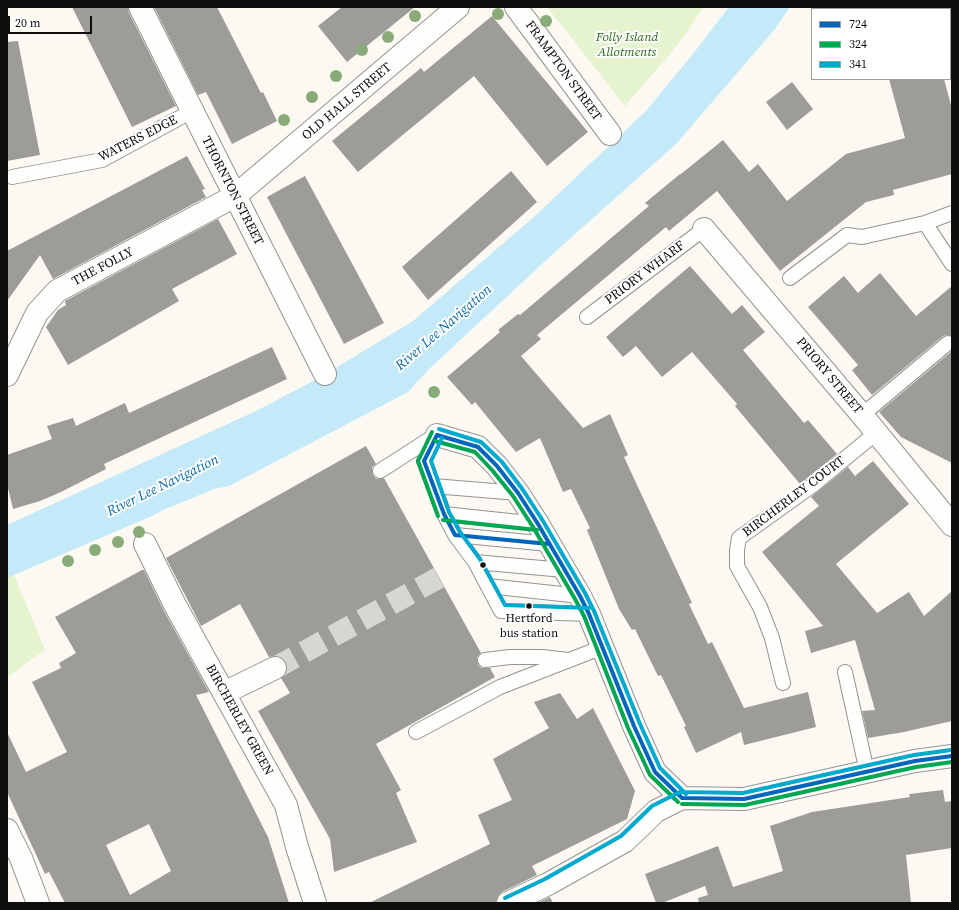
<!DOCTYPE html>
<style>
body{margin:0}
#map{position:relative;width:959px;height:910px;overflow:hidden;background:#fbf9f2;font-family:"Source Serif 4",serif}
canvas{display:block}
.frame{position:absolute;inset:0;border:8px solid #0e0e0e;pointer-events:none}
.legend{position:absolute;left:811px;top:8px;width:140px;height:72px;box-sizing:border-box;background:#fff;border:1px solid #9f9f9f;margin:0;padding:5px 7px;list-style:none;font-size:12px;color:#0e0e0e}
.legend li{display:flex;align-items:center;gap:8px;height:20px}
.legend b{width:20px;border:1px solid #9f9f9f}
.scale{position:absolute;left:8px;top:16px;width:84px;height:18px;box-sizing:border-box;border:2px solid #0e0e0e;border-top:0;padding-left:5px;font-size:12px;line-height:14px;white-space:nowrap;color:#0e0e0e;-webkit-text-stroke:3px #fff;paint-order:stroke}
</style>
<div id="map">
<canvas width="959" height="910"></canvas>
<div class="frame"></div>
<ul class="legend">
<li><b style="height:5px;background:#0065bd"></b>724</li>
<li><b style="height:5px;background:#00a651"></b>324</li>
<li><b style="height:5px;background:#00a9ce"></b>341</li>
</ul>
<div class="scale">20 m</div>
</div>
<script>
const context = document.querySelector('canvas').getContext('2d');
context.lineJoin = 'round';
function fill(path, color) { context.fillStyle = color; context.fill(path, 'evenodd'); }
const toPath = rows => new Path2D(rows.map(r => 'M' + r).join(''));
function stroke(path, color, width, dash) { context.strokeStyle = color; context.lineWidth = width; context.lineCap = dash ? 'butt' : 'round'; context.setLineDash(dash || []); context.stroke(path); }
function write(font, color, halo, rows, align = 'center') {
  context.font = font + ' "Source Serif 4",serif'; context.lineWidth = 4; context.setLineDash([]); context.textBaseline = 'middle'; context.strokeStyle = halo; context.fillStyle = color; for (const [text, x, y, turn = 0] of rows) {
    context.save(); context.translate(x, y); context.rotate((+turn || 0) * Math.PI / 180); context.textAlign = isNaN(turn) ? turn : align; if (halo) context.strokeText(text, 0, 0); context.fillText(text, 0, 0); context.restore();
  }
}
fill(toPath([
 [547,7,704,7,676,47,625,106],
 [14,575,45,650,7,677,7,578]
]), '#e6f3cf');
fill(toPath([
 [729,7,790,7,774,30,676,144,556,251,428,370,408,392,229,486,214,489,163,510,152,516,7,578,7,525,256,411,319,378,413,321,535,216,647,110,696,50]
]), '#c4e9f9');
fill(toPath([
 [72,7,128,7,129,13,176,106,132,127],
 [154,7,217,7,261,93,263,92,277,121,232,144,206,92,198,95],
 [342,7,415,7,347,62,318,26],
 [492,16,588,132,547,166,474,76,358,172,332,141,421,68,424,72],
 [18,41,40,155,7,161,7,42],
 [889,79,944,79,952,109,952,174,893,190,894,195,866,202,780,271,717,191,669,231,666,227,537,335,541,339,521,356,583,428,610,414,628,455,624,457,692,603,689,604,708,644,712,642,744,708,808,692,816,727,744,745,741,732,696,753,684,727,686,726,661,675,658,676,635,629,632,630,619,609,587,530,590,528,571,489,563,492,540,438,516,452,475,402,472,405,447,377,500,332,498,330,518,314,520,315,649,206,645,203,680,174,681,174,723,140,749,172,758,164,787,201,846,154,905,138],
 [792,82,813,109,787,130,766,102],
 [187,156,205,189,202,190,206,197,53,279,40,255,7,301,7,251],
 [511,171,537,202,428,300,402,267],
 [305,176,384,323,344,344,267,197],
 [218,219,237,254,172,289,179,301,68,365,46,327,58,310,66,305,65,301],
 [690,266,732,314,742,305,765,332,743,350,804,423,808,420,837,454,800,484,735,406,737,404,692,352,662,377,636,346,623,357,606,337],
 [880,273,916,316,952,286,952,336,947,335,943,336,872,395,852,370,858,365,808,307,844,276,858,293],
 [272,347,287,379,104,464,106,469,61,492,40,501,13,509,7,484,7,455,52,439,47,426,73,418,76,426,125,403,129,413],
 [952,351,952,463,901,437,879,412],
 [366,446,376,464,372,467,373,475,376,479,384,478,481,653,477,657,478,665,482,668,490,668,495,677,376,744,401,790,396,793,417,842,334,872,330,839,258,711,290,693,281,678,286,675,287,669,286,662,282,657,276,656,269,657,240,604,201,626,166,558],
 [873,461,909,504,836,564,877,613,909,592,924,616,952,591,952,721,904,732,868,738,862,711,875,710,855,640,811,653,805,631,823,626,762,552,819,506,811,497,848,467,855,476],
 [142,570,144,570,164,611,209,692,196,695,268,837,289,903,65,903,49,872,45,874,7,792,7,732,26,772,67,752,32,682,61,668,59,663,76,653,55,617],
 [149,824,171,871,130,895,106,845],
 [560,693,577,719,593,708,635,791,627,819,532,866,537,875,502,892,498,896,496,903,369,903,490,844,478,815,512,800,493,759,549,728,534,702],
 [943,790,945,802,952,801,952,848,906,855,911,903,699,903,698,898,708,895,705,886,662,903,656,903,645,874,718,846,733,887,783,871,770,826,812,812,910,797,909,794],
 [550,897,553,903,537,903]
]), '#9e9c98');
stroke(toPath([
 [275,668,440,577]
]), '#d7d6d0', 22, [22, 11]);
const lane = toPath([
 [944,7,944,9],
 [950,32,952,40],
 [12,177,102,160,192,111],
 [952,213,925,223,952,264],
 [790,278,847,235,862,237,925,223],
 [587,317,704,229],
 [862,415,948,343],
 [437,435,424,461,444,514,455,535,475,562,501,611,589,614],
 [380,471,436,435],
 [433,486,518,493],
 [444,514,538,524],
 [455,535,549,544],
 [475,562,564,570],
 [488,586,580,596],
 [485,660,510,657,542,657,568,660],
 [845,672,867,772],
 [783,683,772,638,760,607,737,566,737,550,739,538,813,485,876,433],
 [416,732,500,687,603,647]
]);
const street = toPath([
 [140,7,325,374],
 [516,7,610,134],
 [704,229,862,415,952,525],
 [7,375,37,313,57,291,235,196,458,7],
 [437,435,478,447,497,466,518,493,538,524,580,596,589,614,634,726,655,772,682,798],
 [145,544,175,605,286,805,297,847,315,903],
 [224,693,275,668],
 [7,830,21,858,38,903],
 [508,903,548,884,625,841,656,811,682,798,744,799,915,761,952,756]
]);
stroke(lane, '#959491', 16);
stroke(street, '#959491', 24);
stroke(lane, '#fefefd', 14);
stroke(street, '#fefefd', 22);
stroke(toPath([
 [437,435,478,447,497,466,518,493,538,524,580,596,589,614,634,726,655,772,682,798],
 [437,435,424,461,444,514,455,535],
 [455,535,549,544],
 [682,798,744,799,915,761,952,756]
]), '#0065bd', 4);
stroke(toPath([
 [432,432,418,461,438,516],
 [435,441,475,452,492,470,513,496,533,527,575,599,584,616,628,728,650,775,678,802],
 [443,520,537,530],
 [682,804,745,805,916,767,952,762]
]), '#00a651', 4);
stroke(toPath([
 [439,429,481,442,502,462,523,490,543,521,585,593,594,611,640,724,660,768,686,794],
 [442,438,431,461,449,512,460,532,480,559,505,605,589,608],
 [505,898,545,879,621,836,652,806,680,792,743,793,914,755,951,750]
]), '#00a9ce', 4);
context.fillStyle = '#89ab7a';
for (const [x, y] of [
 [498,14],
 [415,16],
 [546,21],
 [388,37],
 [362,50],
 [336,76],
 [312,97],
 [284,120],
 [434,392],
 [139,532],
 [118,542],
 [95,550],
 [68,561]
]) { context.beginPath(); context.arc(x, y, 6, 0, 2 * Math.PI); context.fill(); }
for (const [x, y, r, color] of [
 [483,565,3.5,"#0e0e0e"],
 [529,606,3.5,"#0e0e0e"]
]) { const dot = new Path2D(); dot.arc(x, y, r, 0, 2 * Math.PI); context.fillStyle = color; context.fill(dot); stroke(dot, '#fff', 1.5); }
write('12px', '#0e0e0e', '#fff', [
 ["Hertford",529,619],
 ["bus station",529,634]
]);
write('italic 13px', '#2c6c17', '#fff', [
 ["Folly Island",627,38],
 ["Allotments",627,53]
]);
write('13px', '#0e0e0e', '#fff', [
 ["FRAMPTON STREET",563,71,54],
 ["OLD HALL STREET",347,102,-40],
 ["WATERS EDGE",138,139,-27],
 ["THORNTON STREET",232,191,63],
 ["THE FOLLY",103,267,-28],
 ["PRIORY WHARF",645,273,-37],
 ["PRIORY STREET",829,376,50],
 ["BIRCHERLEY COURT",794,497,-37],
 ["BIRCHERLEY GREEN",239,720,61]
]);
write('italic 14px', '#0a6cac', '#fff', [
 ["River Lee Navigation",444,328,-41],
 ["River Lee Navigation",163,486,-26]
]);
</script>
